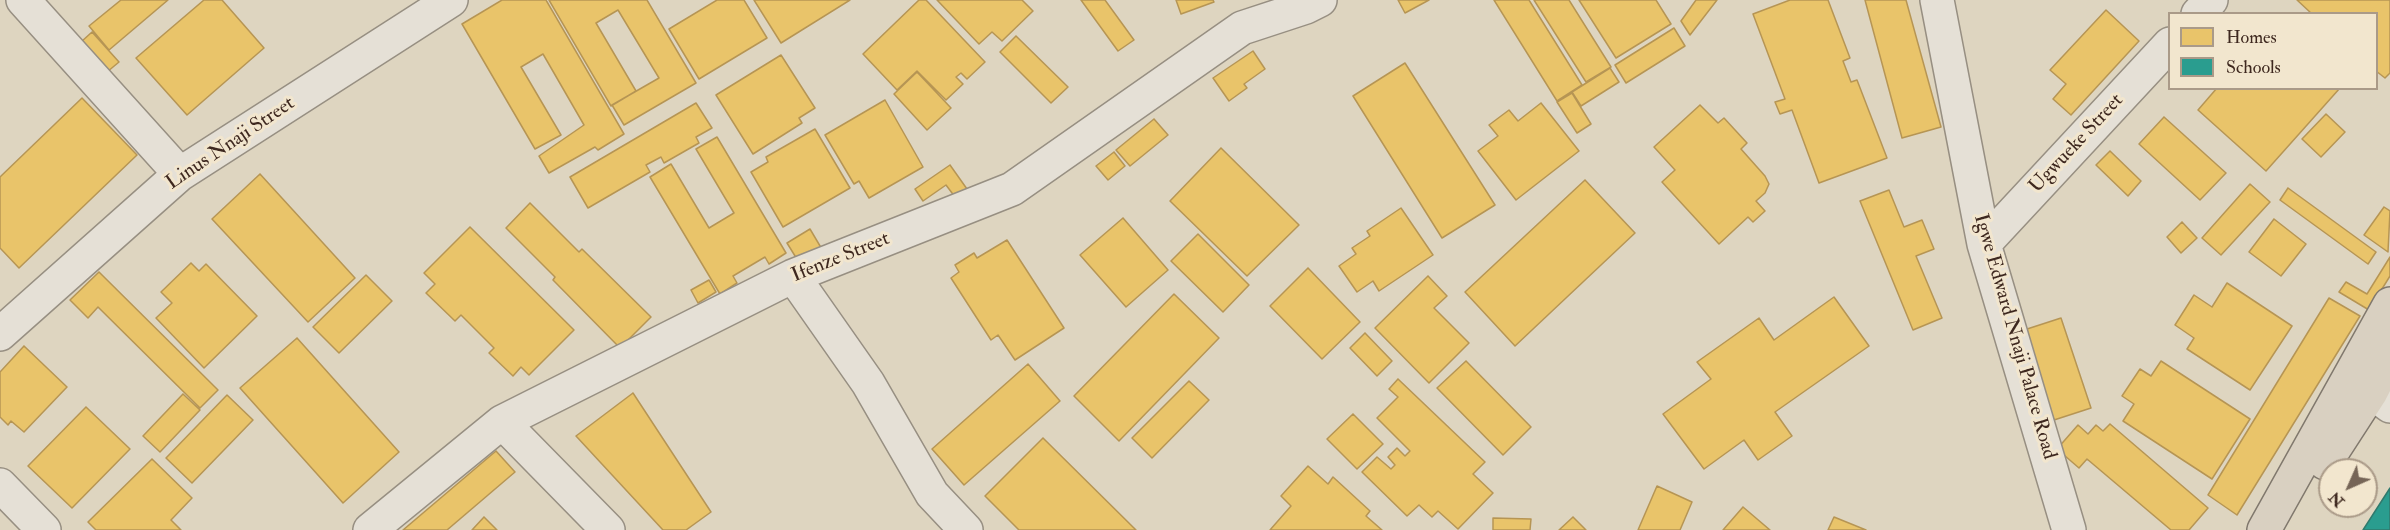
<!DOCTYPE html>
<style>
body{margin:0}
#map{position:relative;width:2390px;height:530px;overflow:hidden;background:#ded5c0;font-family:"IM FELL Double Pica",serif}
canvas{display:block}
.legend{position:absolute;left:2168px;top:12px;width:210px;height:78px;box-sizing:border-box;background:#f2e6ce;border:2px solid #aa9a88;margin:0;padding:8px 10px;list-style:none;font-size:18px;color:#3e281f}
.legend li{display:flex;align-items:center;gap:12px;height:30px}
.legend b{width:30px;border:2px solid #aa9a88}
.north{position:absolute;left:2318px;top:458px;width:60px;height:60px;box-sizing:border-box;background:#f2e6ce;border:2px solid #aa9a88;border-radius:50%;rotate:225deg;font-size:16px;font-weight:700;line-height:24px;text-align:center;color:#3e281f}
.north::after{content:'';display:block;margin:auto;width:21px;height:27px;background:#766557;clip-path:polygon(50% 0,100% 100%,50% 72%,0 100%)}
</style>
<div id="map">
<canvas width="2390" height="530"></canvas>
<ul class="legend">
<li><b style="height:16px;background:#e9c46a"></b>Homes</li>
<li><b style="height:16px;background:#2a9d8f"></b>Schools</li>
</ul>
<div class="north">N</div>
</div>
<script>
const context = document.querySelector('canvas').getContext('2d');
context.lineJoin = 'round';
function fill(path, color) { context.fillStyle = color; context.fill(path, 'evenodd'); }
const toPath = rows => new Path2D(rows.map(r => 'M' + r).join(''));
function stroke(path, color, width, dash) { context.strokeStyle = color; context.lineWidth = width; context.lineCap = dash ? 'butt' : 'round'; context.setLineDash(dash || []); context.stroke(path); }
function write(font, color, halo, rows, align = 'center') {
  context.font = font + ' "IM FELL Double Pica",serif'; context.lineWidth = 6; context.setLineDash([]); context.textBaseline = 'middle'; context.strokeStyle = halo; context.fillStyle = color; for (const [text, x, y, turn = 0] of rows) {
    context.save(); context.translate(x, y); context.rotate((+turn || 0) * Math.PI / 180); context.textAlign = isNaN(turn) ? turn : align; if (halo) context.strokeText(text, 0, 0); context.fillText(text, 0, 0); context.restore();
  }
}
const homes = toPath([
 [121,0,168,0,109,50,89,26,121,0],
 [204,0,222,0,264,48,187,115,136,58,204,0],
 [502,0,546,0,624,134,598,150,595,147,549,173,539,156,584,125,543,54,521,67,561,135,535,149,462,24,502,0],
 [549,0,647,0,696,83,624,125,612,105,659,78,618,10,596,23,636,91,611,106,549,0],
 [717,0,744,0,767,38,699,79,669,29,717,0],
 [754,0,850,0,781,43,754,0],
 [919,0,926,0,985,62,967,79,961,73,956,77,963,84,946,100,917,71,897,90,863,54,919,0],
 [937,0,1022,0,1033,11,1002,41,992,32,979,44,937,0],
 [1081,0,1105,0,1134,40,1118,51,1081,0],
 [1176,0,1213,0,1214,2,1181,14,1176,0],
 [1398,0,1429,0,1405,13,1398,0],
 [1494,0,1529,0,1582,85,1557,101,1494,0],
 [1534,0,1569,0,1611,67,1586,82,1534,0],
 [1579,0,1656,0,1671,24,1616,58,1579,0],
 [1696,0,1717,0,1690,35,1681,21,1696,0],
 [1790,0,1828,0,1850,58,1843,61,1851,82,1857,80,1887,158,1819,183,1792,110,1780,114,1775,102,1785,99,1753,14,1790,0],
 [1865,0,1906,0,1941,127,1902,138,1865,0],
 [2297,0,2390,0,2390,73,2385,78,2376,71,2376,14,2312,14,2297,0],
 [2106,10,2139,41,2071,115,2053,99,2066,84,2050,70,2106,10],
 [1674,28,1685,46,1626,83,1615,65,1674,28],
 [92,32,119,62,107,72,81,42,92,32],
 [1016,36,1068,87,1051,103,1000,52,1016,36],
 [1253,51,1265,69,1244,84,1247,88,1229,101,1213,78,1253,51],
 [781,55,815,108,799,118,802,123,753,154,716,95,781,55],
 [1405,63,1495,205,1442,238,1353,96,1405,63],
 [1610,68,1619,82,1581,106,1572,92,1610,68],
 [917,72,951,108,927,130,894,94,917,72],
 [2217,88,2340,88,2266,171,2198,110,2217,88],
 [1572,93,1591,124,1577,133,1557,102,1572,93],
 [82,98,137,155,19,268,0,248,0,177,82,98],
 [885,100,923,167,869,198,859,181,854,184,825,135,885,100],
 [696,103,712,128,696,137,699,143,664,163,661,157,646,165,650,172,588,208,570,177,696,103],
 [1541,103,1579,151,1516,200,1478,151,1498,136,1489,125,1509,110,1518,121,1541,103],
 [1700,105,1718,123,1724,118,1747,143,1741,149,1765,176,1769,184,1765,193,1756,201,1765,211,1753,222,1748,217,1719,244,1662,182,1675,170,1654,147,1700,105],
 [2326,114,2345,132,2321,157,2302,139,2326,114],
 [2164,117,2226,173,2200,200,2139,144,2164,117],
 [1154,119,1168,135,1130,166,1116,150,1154,119],
 [815,129,850,188,783,227,751,172,768,162,766,157,815,129],
 [717,137,786,253,769,264,765,257,733,276,737,283,720,294,650,177,671,164,709,228,734,213,696,149,717,137],
 [1221,148,1299,225,1247,276,1170,201,1221,148],
 [2110,151,2141,181,2128,196,2096,165,2110,151],
 [1114,152,1125,166,1108,180,1096,166,1114,152],
 [950,165,967,189,955,197,946,185,923,201,915,189,950,165],
 [260,174,355,278,308,322,212,219,260,174],
 [1585,180,1635,233,1515,346,1465,292,1585,180],
 [2250,184,2270,202,2221,255,2202,238,2250,184],
 [2288,188,2376,252,2368,264,2280,200,2288,188],
 [1889,190,1904,227,1922,220,1934,249,1916,256,1942,318,1913,330,1860,201,1889,190],
 [530,203,579,252,582,249,651,317,620,348,553,280,555,277,506,228,530,203],
 [2384,207,2390,211,2388,252,2364,235,2384,207],
 [1401,208,1433,255,1379,291,1373,281,1357,292,1339,266,1356,254,1352,248,1370,236,1367,231,1401,208],
 [1123,218,1168,270,1126,307,1080,255,1123,218],
 [2274,219,2306,244,2281,276,2249,252,2274,219],
 [2182,222,2197,238,2181,253,2167,237,2182,222],
 [470,227,574,330,529,375,521,367,513,376,489,353,494,348,461,315,455,321,426,293,435,284,424,273,470,227],
 [810,229,823,251,800,264,787,243,810,229],
 [1198,234,1249,285,1223,312,1171,261,1198,234],
 [1007,240,1064,328,1015,360,998,335,991,340,951,278,959,272,955,265,974,253,977,258,1007,240],
 [2390,257,2390,276,2369,310,2339,292,2346,282,2367,294,2390,257],
 [191,263,199,271,206,264,257,316,204,368,156,318,172,303,161,292,191,263],
 [1308,268,1360,322,1322,359,1270,306,1308,268],
 [99,272,218,390,200,408,98,307,88,318,70,300,99,272],
 [366,275,392,301,339,353,313,327,366,275],
 [1428,276,1447,296,1434,308,1469,343,1429,383,1375,328,1428,276],
 [709,280,716,292,698,303,691,290,709,280],
 [2227,283,2292,326,2250,390,2187,349,2194,338,2175,325,2194,295,2212,307,2227,283],
 [1174,294,1219,338,1119,441,1074,396,1174,294],
 [1834,297,1869,346,1775,412,1792,436,1758,460,1744,440,1704,469,1663,414,1711,379,1697,362,1759,318,1774,340,1834,297],
 [2329,298,2360,316,2237,515,2208,495,2329,298],
 [2061,318,2091,408,2054,420,2024,330,2061,318],
 [1365,333,1392,361,1377,376,1350,348,1365,333],
 [297,338,399,452,343,503,240,388,297,338],
 [24,346,67,387,24,432,11,421,8,425,0,417,0,372,24,346],
 [1466,361,1531,427,1503,455,1437,388,1466,361],
 [2161,361,2250,419,2212,479,2123,421,2134,404,2122,396,2140,369,2151,376,2161,361],
 [1028,364,1060,401,964,485,932,449,1028,364],
 [1398,379,1485,462,1473,474,1493,493,1458,529,1438,511,1432,517,1419,505,1407,516,1362,472,1377,457,1391,469,1395,465,1388,457,1397,448,1405,456,1410,451,1377,418,1398,397,1389,389,1398,379],
 [1189,381,1209,400,1152,458,1132,438,1189,381],
 [633,393,711,512,686,530,663,530,576,436,633,393],
 [183,394,200,410,160,452,143,436,183,394],
 [227,395,253,420,192,483,166,458,227,395],
 [86,407,130,449,72,508,28,466,86,407],
 [1353,414,1383,444,1357,469,1327,439,1353,414],
 [2110,424,2208,508,2189,530,2171,530,2087,459,2079,468,2057,449,2078,425,2088,434,2096,425,2103,431,2110,424],
 [1043,438,1136,530,1019,530,985,496,1043,438],
 [496,451,515,472,447,530,403,530,496,451],
 [152,459,192,498,171,520,181,530,96,530,88,522,152,459],
 [1308,466,1328,484,1333,477,1370,511,1366,516,1382,530,1270,530,1291,506,1281,496,1308,466],
 [1657,486,1692,502,1680,530,1638,530,1657,486],
 [1743,507,1770,530,1723,530,1743,507],
 [484,517,497,530,472,530,484,517],
 [1573,517,1586,530,1559,530,1573,517],
 [1834,517,1866,530,1828,530,1834,517],
 [1493,518,1531,519,1530,530,1493,530,1493,518]
]);
fill(homes, '#e9c46a');
stroke(homes, '#b69554', 1.5);
const schools = toPath([
 [2390,488,2390,530,2363,530,2390,488]
]);
fill(schools, '#2a9d8f');
stroke(schools, '#307a6d', 1.5);
const minor = toPath([
 [23,0,180,174],
 [1937,0,1984,244,2069,530],
 [2198,14,2211,0],
 [1984,244,2170,44],
 [793,276,868,383,932,494,966,530],
 [0,334,180,174,451,0],
 [2350,377,2390,406],
 [502,422,608,530],
 [0,485,44,530],
 [370,530,502,422,793,276,1012,189,1242,28,1306,7,1320,0]
]);
const primary = toPath([
 [2325,463,2371,392,2390,355],
 [2264,530,2390,304]
]);
stroke(minor, '#978f82', 36);
stroke(primary, '#80786d', 36);
stroke(minor, '#e5e0d6', 33);
stroke(primary, '#d9d0c1', 33);
write('20px', '#3e281f', '#f2e6ce', [
 ["Linus Nnaji Street",231,144,-34],
 ["Ugwueke Street",2077,144,-47],
 ["Ifenze Street",841,258,-22],
 ["Igwe Edward Nnaji Palace Road",2014,337,74]
]);
</script>
